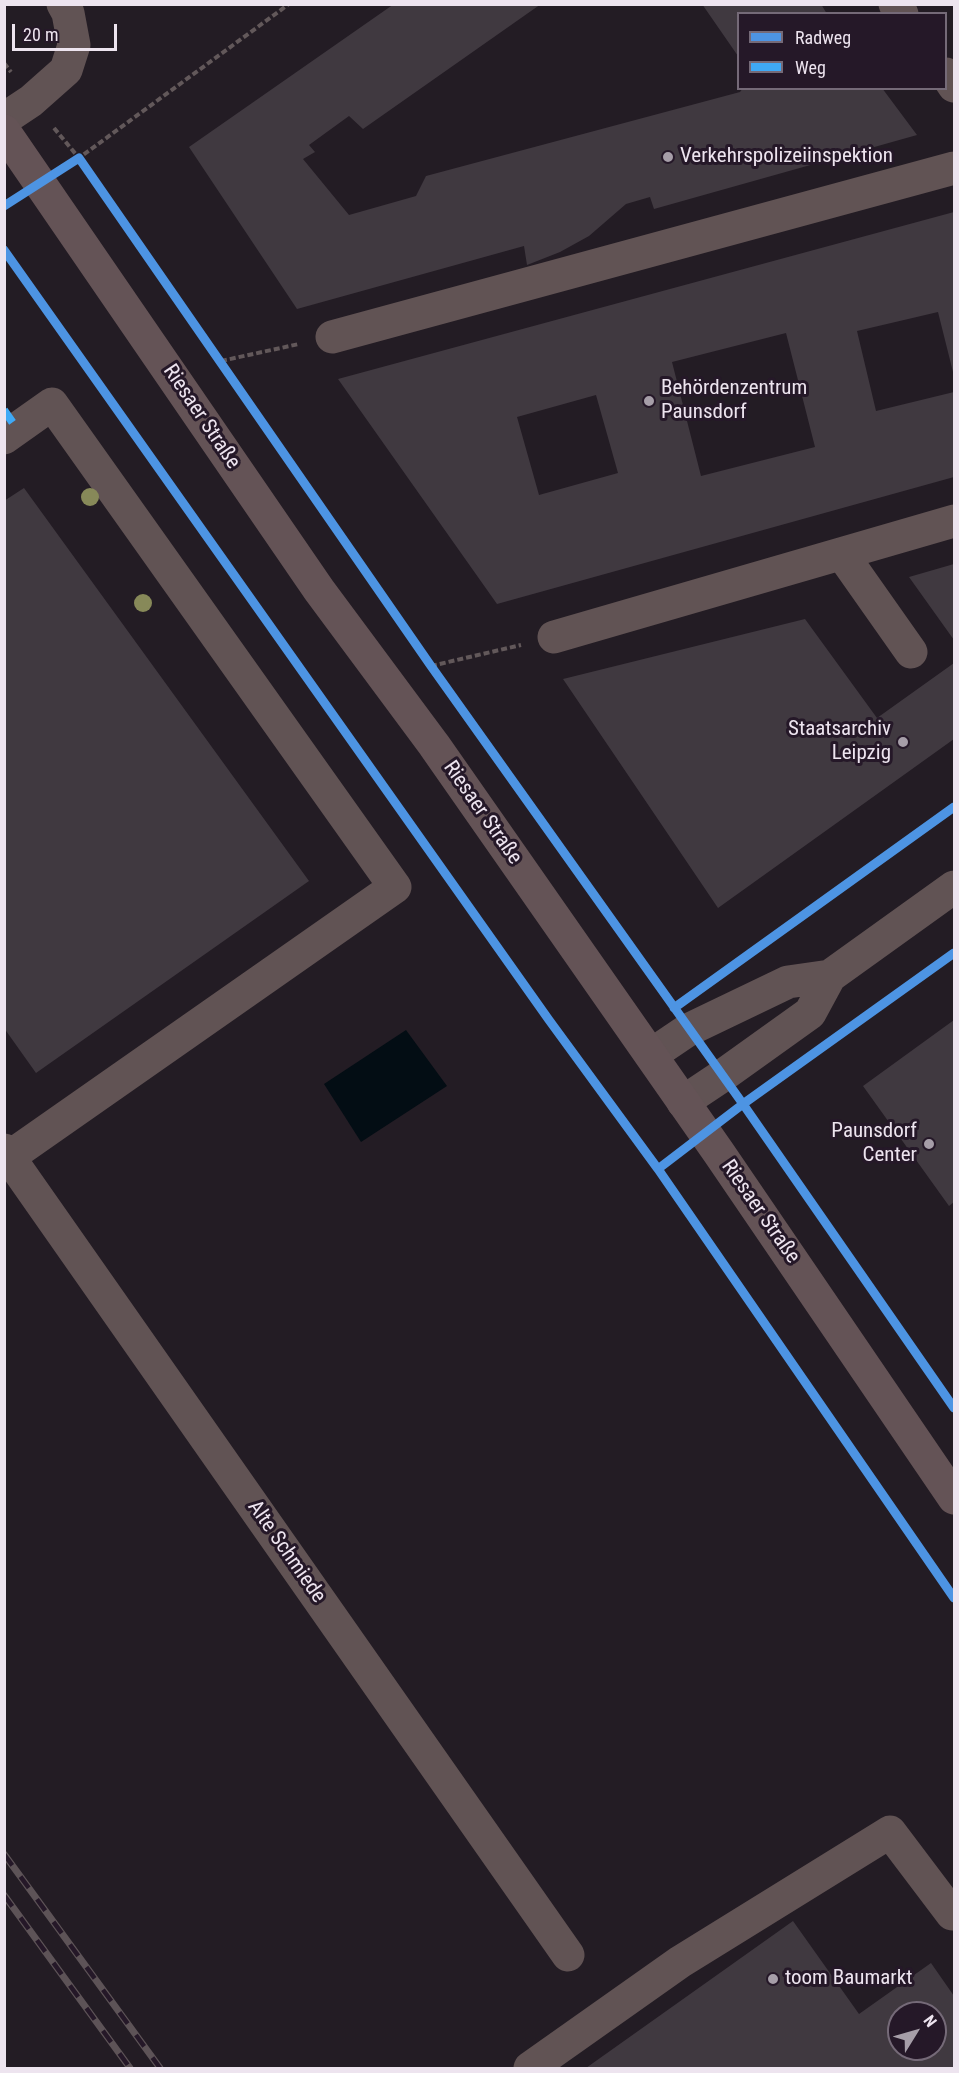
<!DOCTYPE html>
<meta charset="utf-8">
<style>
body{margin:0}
#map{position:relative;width:959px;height:2073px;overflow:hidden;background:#231c24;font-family:"Roboto Condensed",sans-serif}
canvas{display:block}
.frame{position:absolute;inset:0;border:6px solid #ede4ef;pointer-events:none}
.legend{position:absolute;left:737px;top:12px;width:210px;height:78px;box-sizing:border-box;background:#251828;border:2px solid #756a78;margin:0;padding:8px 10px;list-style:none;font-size:18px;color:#ede4ef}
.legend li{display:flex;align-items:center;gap:12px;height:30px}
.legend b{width:30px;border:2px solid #756a78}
.north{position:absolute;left:887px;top:2001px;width:60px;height:60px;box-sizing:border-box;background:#251828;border:2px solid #756a78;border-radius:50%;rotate:53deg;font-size:16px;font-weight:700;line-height:24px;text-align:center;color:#ede4ef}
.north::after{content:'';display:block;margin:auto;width:21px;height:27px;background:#a69ea8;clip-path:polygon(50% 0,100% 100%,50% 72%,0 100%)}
.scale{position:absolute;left:12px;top:24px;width:105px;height:27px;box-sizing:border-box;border:3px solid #ede4ef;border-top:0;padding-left:8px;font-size:18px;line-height:21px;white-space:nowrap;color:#ede4ef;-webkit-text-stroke:4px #251828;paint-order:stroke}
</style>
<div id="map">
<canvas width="959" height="2073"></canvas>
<div class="frame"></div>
<ul class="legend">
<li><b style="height:8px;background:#4d94e3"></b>Radweg</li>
<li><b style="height:8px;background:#3fa9f5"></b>Weg</li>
</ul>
<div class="north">N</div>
<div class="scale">20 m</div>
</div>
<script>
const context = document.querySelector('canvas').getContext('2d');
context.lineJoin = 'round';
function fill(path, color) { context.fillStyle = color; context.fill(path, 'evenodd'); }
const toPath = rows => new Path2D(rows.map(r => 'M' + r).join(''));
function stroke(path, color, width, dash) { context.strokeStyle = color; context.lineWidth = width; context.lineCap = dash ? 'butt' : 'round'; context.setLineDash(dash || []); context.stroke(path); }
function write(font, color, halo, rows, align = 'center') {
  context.font = font + ' "Roboto Condensed",sans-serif'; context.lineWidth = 6; context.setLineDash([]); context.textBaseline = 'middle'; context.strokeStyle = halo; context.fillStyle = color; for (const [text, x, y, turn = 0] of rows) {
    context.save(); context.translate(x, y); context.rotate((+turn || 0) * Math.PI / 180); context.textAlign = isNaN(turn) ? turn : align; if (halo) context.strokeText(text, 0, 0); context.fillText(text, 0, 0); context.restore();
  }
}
fill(toPath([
 [406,1030,447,1086,361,1142,324,1084]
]), '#030d14');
fill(toPath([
 [394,4,541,4,363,129,349,116,309,145,315,152,303,159,349,215,416,196,426,176,740,92,743,88,882,88,917,135,654,209,650,197,626,204,589,236,560,252,527,265,524,246,297,309,189,147],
 [702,4,821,4,827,14,738,14,738,56],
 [954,212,954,376,938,312,857,331,876,411,954,392,954,477,497,604,338,379],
 [786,333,815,447,701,476,672,362],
 [596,395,618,473,539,495,517,417],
 [24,488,309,881,36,1073,4,1028,4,501],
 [954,564,954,640,909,577],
 [805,619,877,718,954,663,954,739,718,908,563,679],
 [954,1020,954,1202,949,1206,863,1086],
 [793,1921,859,2014,931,1963,954,1996,954,2068,586,2068],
 [899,2013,935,2013,935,2049,899,2049]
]), '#403940');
stroke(toPath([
 [4,63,11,72],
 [54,128,79,158,289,4],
 [221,361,299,344],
 [431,666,521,645]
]), '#62585a', 4, [6, 3]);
stroke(toPath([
 [895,4,902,14],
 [946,74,954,86],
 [4,119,31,101,66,70,74,45,68,13,63,4],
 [332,337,954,168],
 [4,438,52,404,395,887,9,1157],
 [842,554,911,652],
 [554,637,954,521],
 [651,1055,688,1030,788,982,830,976],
 [683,1102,722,1076,810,1013,830,976,954,887],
 [4,1150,568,1955],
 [530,2068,680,1962,890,1832,952,1914]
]), '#615354', 33);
stroke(toPath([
 [4,131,319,590,434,745,719,1153,954,1498]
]), '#645356', 33);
const rail = toPath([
 [4,1854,160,2068],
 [4,1895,130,2068]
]);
stroke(rail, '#5d5357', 7);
stroke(rail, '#251828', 4.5, [14]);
stroke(toPath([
 [4,410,17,429]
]), '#3fa9f5', 8, [15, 8]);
stroke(toPath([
 [4,206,79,158,431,666,743,1104,954,1408],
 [4,250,549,1020,658,1169,954,1598],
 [674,1008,954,807],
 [658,1169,743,1104,954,953]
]), '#4d94e3', 9);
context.fillStyle = '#878959';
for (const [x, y] of [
 [90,497],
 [143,603]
]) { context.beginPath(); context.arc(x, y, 9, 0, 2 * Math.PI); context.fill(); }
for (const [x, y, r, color] of [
 [668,157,6,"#a69ea8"],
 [649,401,6,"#a69ea8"],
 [903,742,6,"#a69ea8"],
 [929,1144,6,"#a69ea8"],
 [773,1979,6,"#a69ea8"]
]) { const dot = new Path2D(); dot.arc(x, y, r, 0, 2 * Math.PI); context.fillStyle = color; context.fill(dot); stroke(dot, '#251828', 2); }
write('21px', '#ede4ef', '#251828', [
 ["Verkehrspolizeiinspektion",680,157],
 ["Behördenzentrum",661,389],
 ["Paunsdorf",661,413],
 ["Staatsarchiv",891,730,"right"],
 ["Leipzig",891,754,"right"],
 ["Paunsdorf",917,1132,"right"],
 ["Center",917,1156,"right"],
 ["toom Baumarkt",785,1979]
], 'left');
write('21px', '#ede4ef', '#251828', [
 ["Riesaer Straße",201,417,56],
 ["Riesaer Straße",482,813,55],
 ["Riesaer Straße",760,1212,55],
 ["Alte Schmiede",286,1552,55]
]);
</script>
